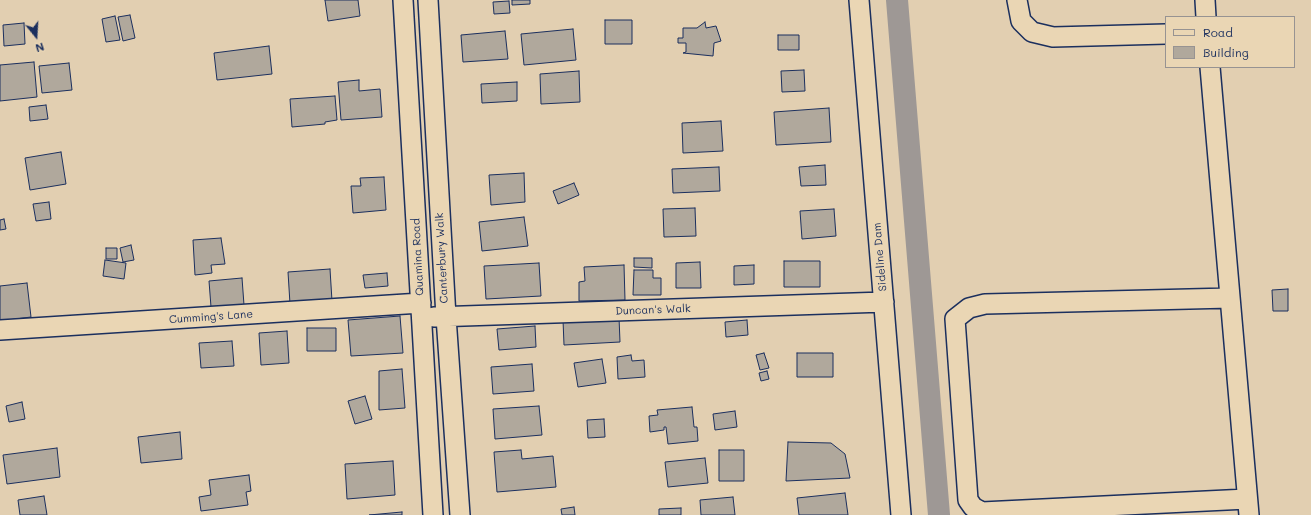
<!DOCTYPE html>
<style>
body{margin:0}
#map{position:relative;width:1311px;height:515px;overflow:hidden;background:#e2cfb1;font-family:Mali,sans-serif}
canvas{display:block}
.legend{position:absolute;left:1165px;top:16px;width:130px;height:52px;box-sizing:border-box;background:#ead6b4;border:1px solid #979392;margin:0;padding:5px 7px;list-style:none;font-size:12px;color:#1b2f5e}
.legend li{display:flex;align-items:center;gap:8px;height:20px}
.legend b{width:20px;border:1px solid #979392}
.north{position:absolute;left:16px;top:16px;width:40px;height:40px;-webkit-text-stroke:3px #ead6b4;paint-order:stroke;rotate:162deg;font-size:11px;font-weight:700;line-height:16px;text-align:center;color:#1b2f5e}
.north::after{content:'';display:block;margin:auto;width:14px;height:18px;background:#1b2f5e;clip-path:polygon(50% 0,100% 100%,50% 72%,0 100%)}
</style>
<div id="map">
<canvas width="1311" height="515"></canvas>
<ul class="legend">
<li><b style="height:5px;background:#ead6b4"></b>Road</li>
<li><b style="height:11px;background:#b0a89c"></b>Building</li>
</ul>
<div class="north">N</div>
</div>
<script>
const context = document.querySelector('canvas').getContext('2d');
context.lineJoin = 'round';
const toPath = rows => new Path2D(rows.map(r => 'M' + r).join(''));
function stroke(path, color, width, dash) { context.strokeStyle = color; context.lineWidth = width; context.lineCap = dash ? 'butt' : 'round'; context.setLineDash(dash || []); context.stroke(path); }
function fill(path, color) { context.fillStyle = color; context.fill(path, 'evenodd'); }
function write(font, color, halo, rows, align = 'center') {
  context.font = font + ' Mali,sans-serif'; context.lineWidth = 3; context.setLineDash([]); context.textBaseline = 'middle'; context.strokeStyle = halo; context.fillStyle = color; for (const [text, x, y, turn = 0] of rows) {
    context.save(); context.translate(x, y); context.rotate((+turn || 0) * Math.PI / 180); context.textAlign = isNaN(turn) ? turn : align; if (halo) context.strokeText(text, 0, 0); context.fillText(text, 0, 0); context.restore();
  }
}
stroke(toPath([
 [897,0,939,515]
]), '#9e9895', 22);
const building = toPath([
 [325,0,358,0,360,16,328,21,325,0],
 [512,0,530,0,530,4,512,5,512,0],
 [509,1,510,13,494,14,493,2,509,1],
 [130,15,135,38,123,41,118,17,130,15],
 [115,16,120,40,106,42,102,19,115,16],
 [605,20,632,20,632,44,605,44,605,20],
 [705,22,706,28,716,26,721,41,714,43,713,56,683,53,686,52,686,43,678,43,678,38,683,38,683,28,697,28,705,22],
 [24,23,25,44,4,46,3,25,24,23],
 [573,29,576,60,524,65,521,34,573,29],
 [505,31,508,59,463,62,461,35,505,31],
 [778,35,799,35,799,50,778,50,778,35],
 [269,46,272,74,217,80,214,53,269,46],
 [34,62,37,97,0,101,0,65,34,62],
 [69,63,72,90,42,93,39,66,69,63],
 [804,70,805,91,782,92,781,71,804,70],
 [579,71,580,102,541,104,540,74,579,71],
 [359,80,359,91,380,89,382,117,341,120,338,82,359,80],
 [517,82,517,101,482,103,481,84,517,82],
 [335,96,337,120,325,122,325,124,292,127,290,99,335,96],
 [46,105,48,119,30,121,29,107,46,105],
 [829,108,831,142,776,145,774,112,829,108],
 [721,121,723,151,683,153,682,123,721,121],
 [61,152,66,184,30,190,25,158,61,152],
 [825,165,826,185,801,186,799,167,825,165],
 [719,167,720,191,673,193,672,169,719,167],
 [524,173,525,202,491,205,489,175,524,173],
 [384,177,386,210,353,213,351,186,361,186,360,178,384,177],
 [574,183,579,195,558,204,553,191,574,183],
 [49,202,51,219,36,221,33,204,49,202],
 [695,208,696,236,664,237,663,209,695,208],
 [834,209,836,236,802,239,800,211,834,209],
 [524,217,528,246,482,251,479,222,524,217],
 [4,219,6,229,0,230,0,220,4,219],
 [221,238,225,264,211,265,212,273,195,275,193,240,221,238],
 [131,245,134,260,123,262,120,248,131,245],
 [106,248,117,248,117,259,106,259,106,248],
 [634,258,652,258,652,268,634,267,634,258],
 [105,260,126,263,124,279,103,276,105,260],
 [784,261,820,261,820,287,784,287,784,261],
 [700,262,701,288,676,288,676,263,700,262],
 [539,263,541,296,486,299,484,266,539,263],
 [624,265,625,300,579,301,579,282,585,281,584,267,624,265],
 [754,265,754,284,734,285,734,266,754,265],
 [330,269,332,301,290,304,288,272,330,269],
 [634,270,653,270,653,278,661,278,661,295,633,295,634,270],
 [387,273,388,286,365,288,363,275,387,273],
 [242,278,244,305,211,307,209,281,242,278],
 [27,283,31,317,0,321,0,286,27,283],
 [1288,289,1288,311,1273,311,1272,290,1288,289],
 [400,316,403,353,351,356,348,320,400,316],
 [619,317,620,342,564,345,563,320,619,317],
 [747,320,748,335,726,337,725,322,747,320],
 [535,326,536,347,499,350,497,329,535,326],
 [307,328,336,328,336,351,307,351,307,328],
 [287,331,289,363,261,365,259,333,287,331],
 [232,341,234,366,201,368,199,343,232,341],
 [764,353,769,368,760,370,756,355,764,353],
 [797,353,833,353,833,377,797,377,797,353],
 [631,355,632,361,644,360,645,377,618,379,617,357,631,355],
 [602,359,606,383,578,387,574,363,602,359],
 [532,364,534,391,493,394,491,367,532,364],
 [402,369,405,408,379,410,379,371,402,369],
 [767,371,769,379,761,381,759,373,767,371],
 [365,396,372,419,355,424,348,401,365,396],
 [22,402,25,419,9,422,6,406,22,402],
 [539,406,542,435,495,439,493,409,539,406],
 [692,407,694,427,697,427,698,441,668,444,666,427,664,427,664,430,650,432,649,416,658,415,657,410,692,407],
 [735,411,737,427,715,430,713,414,735,411],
 [604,419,605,437,588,438,587,420,604,419],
 [180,432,182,459,141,463,138,437,180,432],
 [788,442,831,443,845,454,850,478,786,481,788,442],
 [57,448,60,477,7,484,3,455,57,448],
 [521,450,522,459,553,456,556,487,497,492,494,452,521,450],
 [719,450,744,450,744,481,719,481,719,450],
 [705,458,708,483,668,487,665,462,705,458],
 [393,461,395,495,347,499,345,464,393,461],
 [249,475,251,491,246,492,248,505,201,511,199,497,211,495,209,480,249,475],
 [845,493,848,515,799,515,797,498,845,493],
 [44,496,47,515,20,515,18,500,44,496],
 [733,497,735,515,701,515,700,500,733,497],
 [574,507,575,515,562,515,561,509,574,507],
 [681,508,681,515,659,515,659,509,681,508],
 [402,512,402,515,369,515,402,512]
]);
fill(building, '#b0a89c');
stroke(building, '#1b2f5e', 1);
const street = toPath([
 [403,0,433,515],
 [428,0,446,317,460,515],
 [859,0,901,515],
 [1017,0,1021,21,1032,32,1053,37,1166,34],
 [1205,0,1206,17],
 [1210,67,1249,515],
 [1230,298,985,304,969,308,955,319,968,500,973,507,982,512,1247,499],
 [434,317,884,302],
 [0,330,421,303]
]);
stroke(street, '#1b2f5e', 22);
stroke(street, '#ead6b4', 19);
write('11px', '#1b2f5e', '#ead6b4', [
 ["Quamina Road",418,257,-93],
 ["Sideline Dam",880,257,-95],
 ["Canterbury Walk",442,258,-93],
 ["Duncan's Walk",653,310,-2],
 ["Cumming's Lane",211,317,-4]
]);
</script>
